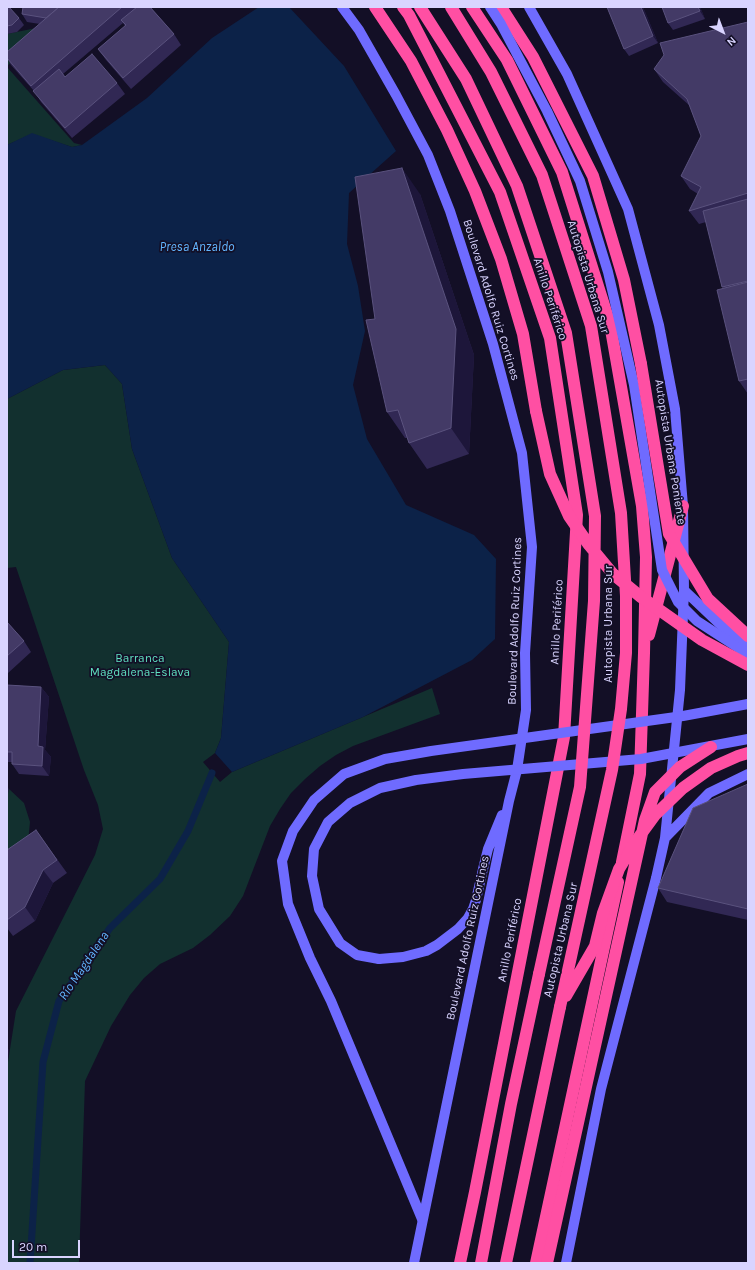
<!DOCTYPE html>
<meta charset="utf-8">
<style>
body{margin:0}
#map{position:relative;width:755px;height:1270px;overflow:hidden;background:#130f26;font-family:Karla,sans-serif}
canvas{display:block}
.frame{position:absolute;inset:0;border:8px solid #d9d4ff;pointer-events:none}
.north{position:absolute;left:703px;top:12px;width:40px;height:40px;-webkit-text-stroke:3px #130f26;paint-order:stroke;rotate:138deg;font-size:11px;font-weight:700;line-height:16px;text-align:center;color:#d9d4ff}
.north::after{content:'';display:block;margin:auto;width:14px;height:18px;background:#d9d4ff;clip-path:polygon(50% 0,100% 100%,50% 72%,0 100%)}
.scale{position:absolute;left:12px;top:1240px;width:68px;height:18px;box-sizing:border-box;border:2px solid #d9d4ff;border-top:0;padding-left:5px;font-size:12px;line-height:14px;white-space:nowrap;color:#d9d4ff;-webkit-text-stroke:3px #130f26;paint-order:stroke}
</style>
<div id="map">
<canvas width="755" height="1270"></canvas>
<div class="frame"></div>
<div class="north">N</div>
<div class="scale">20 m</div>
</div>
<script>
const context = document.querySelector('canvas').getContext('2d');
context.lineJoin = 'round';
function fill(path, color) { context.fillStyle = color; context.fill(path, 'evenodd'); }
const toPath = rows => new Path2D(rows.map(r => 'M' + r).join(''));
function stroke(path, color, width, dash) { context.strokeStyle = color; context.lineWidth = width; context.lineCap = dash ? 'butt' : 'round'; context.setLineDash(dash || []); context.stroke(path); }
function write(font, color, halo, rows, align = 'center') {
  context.font = font + ' Karla,sans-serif'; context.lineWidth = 3.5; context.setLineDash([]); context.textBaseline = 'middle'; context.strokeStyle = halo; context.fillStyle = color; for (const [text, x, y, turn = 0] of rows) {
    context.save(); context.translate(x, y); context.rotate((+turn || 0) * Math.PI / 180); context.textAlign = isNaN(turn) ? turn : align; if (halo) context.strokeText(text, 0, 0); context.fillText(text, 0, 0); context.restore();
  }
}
fill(toPath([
 [41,27,45,32,7,66,7,34],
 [7,67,74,143,82,145,72,147,32,134,7,145],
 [105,365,122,384,132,449,172,558,229,642,221,738,215,753,203,762,220,782,232,772,432,688,440,714,353,746,336,755,320,766,305,779,291,793,280,809,270,826,243,896,230,916,210,935,193,948,160,964,144,978,130,995,111,1026,85,1081,79,1263,7,1263,7,1068,16,1011,95,855,103,829,98,805,84,770,16,567,7,568,7,399,63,370],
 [7,789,9,789,24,803,30,822,28,842,7,864]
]), '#12302f');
fill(toPath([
 [259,7,289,7,344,66,396,151,349,193,347,244,358,286,365,331,353,385,367,439,406,505,474,535,496,559,495,639,472,660,363,717,232,772,215,753,221,738,229,642,172,558,132,449,122,384,105,365,63,370,7,399,7,145,32,133,72,147,82,145,147,98,212,38]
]), '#0c2248');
stroke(toPath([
 [30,1263,43,1062,59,1001,110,928,160,879,188,831,212,773]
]), '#0c2248', 7);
stroke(toPath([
 [342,7,359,30,396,95,428,155,450,211,493,344,522,453,532,547,525,653,526,710,517,770,509,801,414,1263],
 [529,7,567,74,628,209,659,325,675,409,683,506,684,590,680,690,665,838,656,878,601,1089,566,1263],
 [684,590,724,628,748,646],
 [665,838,709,793,748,774],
 [379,959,403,957,426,951,437,945,458,929,468,918,473,909,476,900,483,869,488,849,502,815]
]), '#6f6bff', 10);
stroke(toPath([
 [375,7,411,61,447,130,475,191,501,259,523,334,536,411],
 [403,7,409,15,500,192,550,338,577,515,564,737,475,1192,460,1263],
 [472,7,507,60,562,172,610,324,642,506,646,557,644,653,640,774,622,862],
 [501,7,533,57,593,176,624,280,641,364],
 [649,635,683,506],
 [481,1263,511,1104,539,974],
 [506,1263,560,1007],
 [536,1263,618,882]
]), '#ff4fa3', 12);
stroke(toPath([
 [490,7,501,24,547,111,580,181,608,272,634,385,662,570,678,602,697,621,748,654],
 [379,959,357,955,340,943,319,909,312,876,314,849,328,822,350,803,380,788,416,780,463,774,641,759,748,739],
 [422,1219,331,1001,310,958,288,904,282,861,293,831,314,800,344,774,385,759,431,751,683,716,748,704]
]), '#6f6bff', 10);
stroke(toPath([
 [420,7,466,79,517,186,566,333,595,516,594,601,580,787,539,974],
 [451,7,491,72,542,175,591,326,621,513,626,596,626,653,621,709,612,770,560,1007],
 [641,364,669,534,708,599,748,636],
 [536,411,550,474,569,516,589,545,613,574,641,597,702,640,748,665],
 [566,996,595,946,603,913,619,869,636,841,655,815,683,788,711,768,738,756,748,753],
 [547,1263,645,820,655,792,680,767,711,747]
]), '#ff4fa3', 12);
fill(toPath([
 [7,7,19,18,24,25,17,32,7,34],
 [23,7,150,7,174,34,181,45,131,89,106,60,98,49,125,26,123,23,63,74,65,77,117,83,125,94,72,138,41,102,34,91,11,65,7,58,7,52,40,24,27,22,22,14],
 [607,7,643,7,658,43,629,56,624,49],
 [700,7,705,19,673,30,668,23],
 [748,22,748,394,739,381,723,288,722,287,706,222,699,224,689,211,698,194,690,189,681,176,701,136,690,106,663,82,654,69],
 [420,194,474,355,469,454,427,469,409,443,407,438,405,438,387,412,375,319],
 [7,622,24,641,31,652,7,674],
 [7,685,41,687,49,697,45,750,51,757,49,776,19,774,12,764,12,762,7,762],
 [748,784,748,920,667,902,658,888],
 [36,830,67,873,53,883,35,921,13,936,7,928,7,850]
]), '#312854');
fill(toPath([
 [641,7,643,7,658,43,653,36],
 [698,7,700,7,705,19,700,11],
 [402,168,420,194,474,355,469,454,451,428],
 [41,687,49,697,45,750,51,757,49,776,42,766,38,746],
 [7,786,9,789,7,798],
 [43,870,53,883,35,921,25,907],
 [7,1047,9,1050,7,1066]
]), '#1d163a');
const building = toPath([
 [7,7,9,7,19,18,12,25,7,26,7,7],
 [23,7,59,7,46,18,22,14,23,7],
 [59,7,122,7,31,86,7,58,7,52,59,7],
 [137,7,150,7,174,34,123,78,98,49,126,25,121,20,137,7],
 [607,7,641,7,653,36,624,49,607,7],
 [662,7,698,7,700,11,668,23,662,7],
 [748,22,748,193,689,211,701,187,681,176,701,136,687,99,654,69,664,55,660,43,748,22],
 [92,54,117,83,65,128,33,91,59,69,65,77,92,54],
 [402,168,456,329,451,428,409,443,398,410,387,412,366,320,375,319,355,177,402,168],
 [748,199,748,281,722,287,703,211,748,199],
 [748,282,748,379,739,381,717,290,748,282],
 [7,622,24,641,7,656,7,622],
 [7,685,41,687,38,746,43,747,42,766,12,764,12,752,7,752,7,685],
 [748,784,748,909,658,888,693,808,748,784],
 [36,830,57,860,43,870,25,907,7,920,7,850,36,830]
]);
fill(building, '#433a66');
stroke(building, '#5a527e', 1);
write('12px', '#d9d4ff', '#130f26', [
 ["Autopista Urbana Sur",588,277,73],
 ["Anillo Periférico",550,299,72],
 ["Boulevard Adolfo Ruiz Cortines",491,300,73],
 ["Autopista Urbana Poniente",670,452,81],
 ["Boulevard Adolfo Ruiz Cortines",515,621,-88],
 ["Anillo Periférico",557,622,-87],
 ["Autopista Urbana Sur",609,624,-90],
 ["Boulevard Adolfo Ruiz Cortines",468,938,-78],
 ["Anillo Periférico",510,940,-79],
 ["Autopista Urbana Sur",561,940,-77]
]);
write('12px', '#5fe0c0', '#130f26', [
 ["Barranca",140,659],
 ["Magdalena-Eslava",140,673]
]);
write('italic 13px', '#62b6ff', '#130f26', [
 ["Presa Anzaldo",197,247],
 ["Río Magdalena",84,966,-56]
]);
</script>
